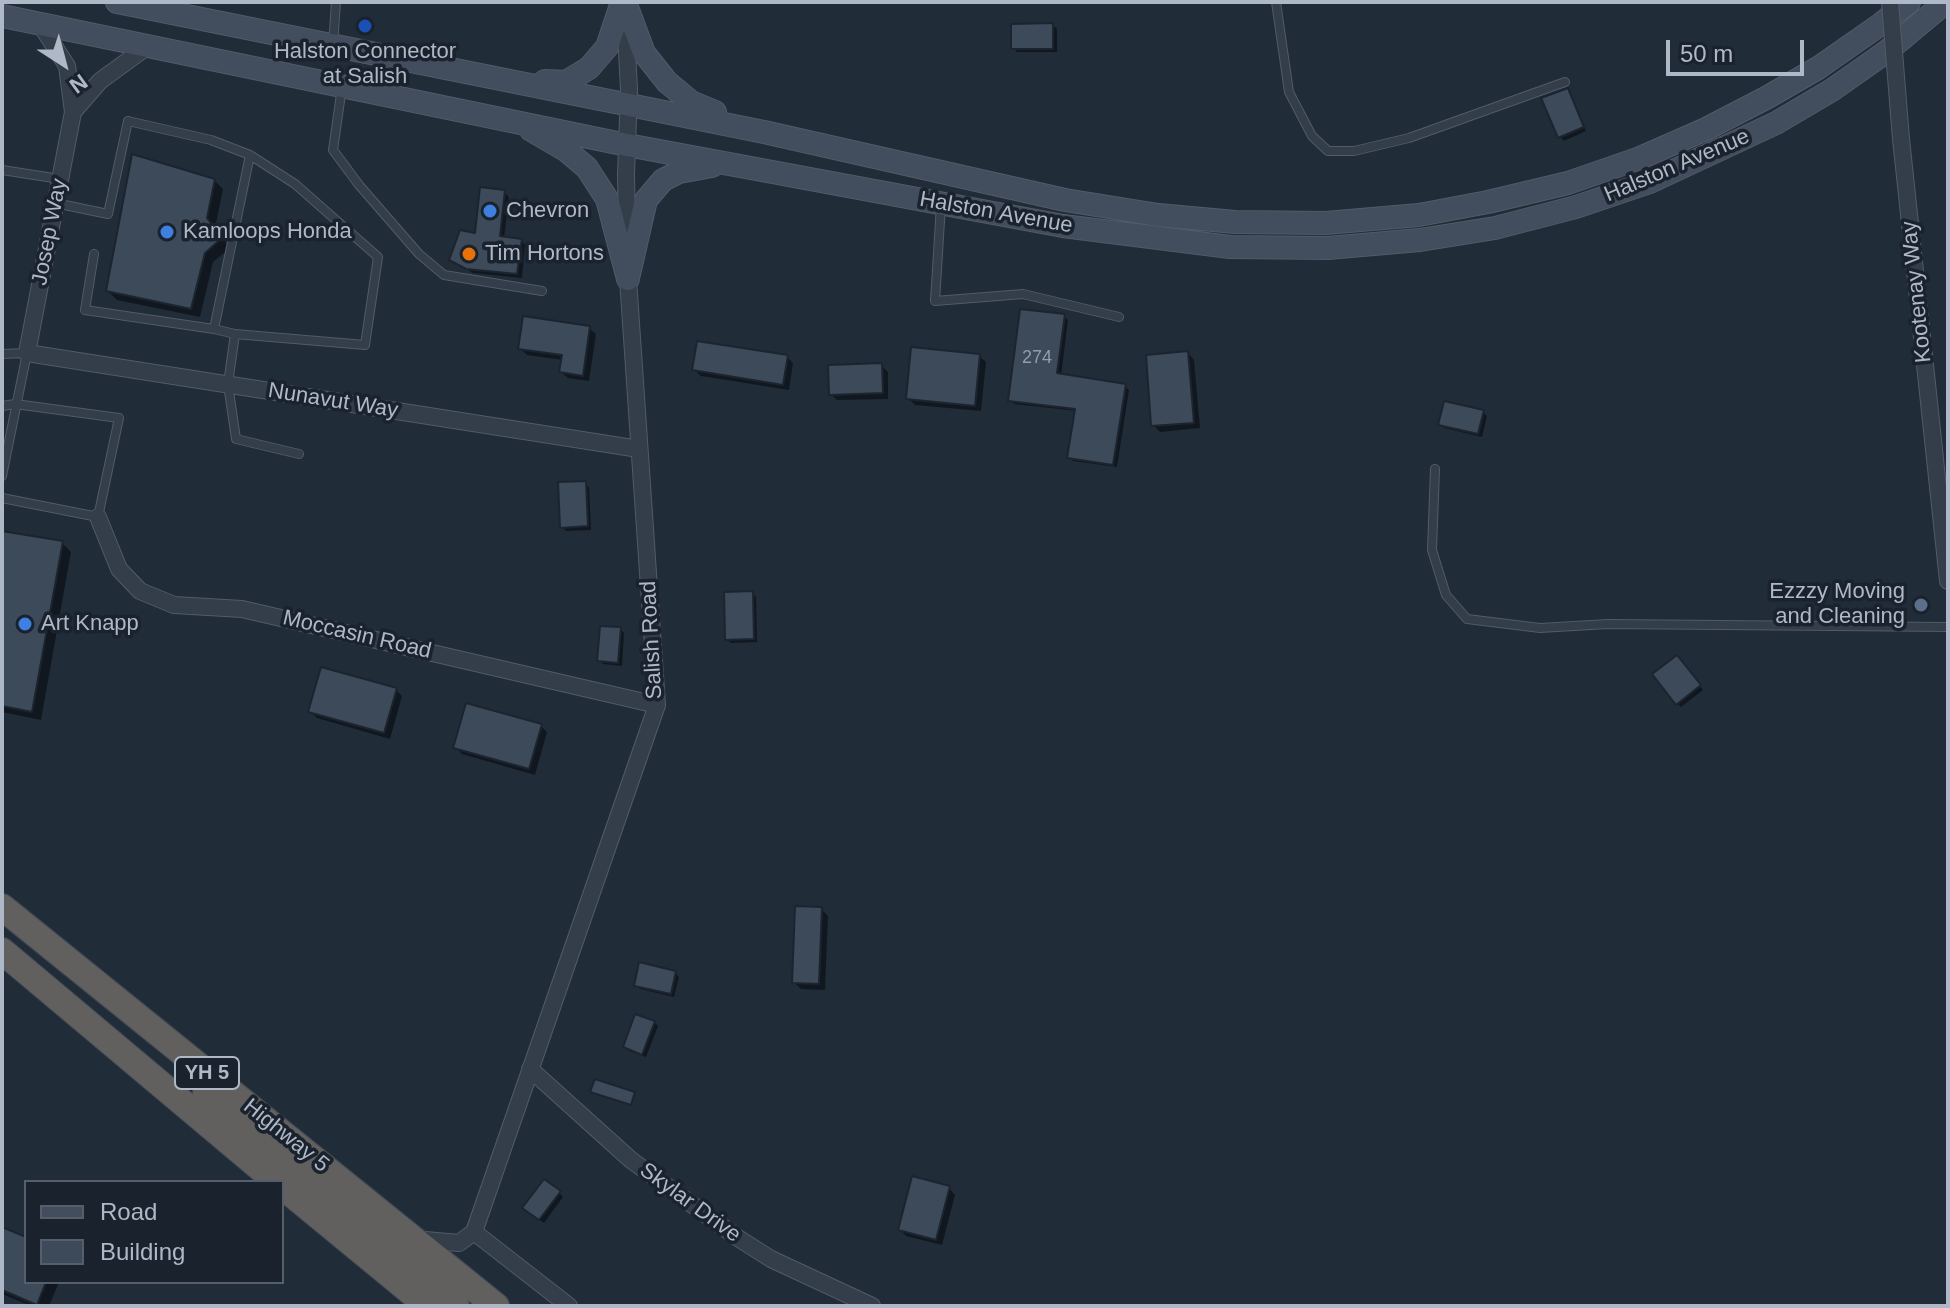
<!DOCTYPE html>
<style>
body{margin:0}
#map{position:relative;width:1950px;height:1308px;overflow:hidden;background:#212c39;font-family:Arial,sans-serif}
canvas{display:block}
.frame{position:absolute;inset:0;border:4px solid #afb8c6;pointer-events:none}
.legend{position:absolute;left:24px;top:1180px;width:260px;height:104px;box-sizing:border-box;background:#1a222e;border:2px solid #565e6b;margin:0;padding:10px 14px;list-style:none;font-size:24px;color:#afb8c6}
.legend li{display:flex;align-items:center;gap:16px;height:40px}
.legend b{width:40px;border:2px solid #565e6b}
.north{position:absolute;left:24px;top:24px;width:80px;height:80px;-webkit-text-stroke:6px #1a222e;paint-order:stroke;rotate:144deg;font-size:22px;font-weight:700;line-height:32px;text-align:center;color:#afb8c6}
.north::after{content:'';display:block;margin:auto;width:28px;height:36px;background:#afb8c6;clip-path:polygon(50% 0,100% 100%,50% 72%,0 100%)}
.scale{position:absolute;left:1666px;top:40px;width:138px;height:36px;box-sizing:border-box;border:4px solid #afb8c6;border-top:0;padding-left:10px;font-size:24px;line-height:28px;white-space:nowrap;color:#afb8c6;-webkit-text-stroke:6px #1a222e;paint-order:stroke}
</style>
<div id="map">
<canvas width="1950" height="1308"></canvas>
<div class="frame"></div>
<ul class="legend">
<li><b style="height:10px;background:#424d5d"></b>Road</li>
<li><b style="height:22px;background:#3c4a59"></b>Building</li>
</ul>
<div class="north">N</div>
<div class="scale">50 m</div>
</div>
<script>
const context = document.querySelector('canvas').getContext('2d');
context.lineJoin = 'round';
function fill(path, color) { context.fillStyle = color; context.fill(path, 'evenodd'); }
const toPath = rows => new Path2D(rows.map(r => 'M' + r).join(''));
function stroke(path, color, width, dash) { context.strokeStyle = color; context.lineWidth = width; context.lineCap = dash ? 'butt' : 'round'; context.setLineDash(dash || []); context.stroke(path); }
function write(font, color, halo, rows, align = 'center') {
  context.font = font + ' Arial,sans-serif'; context.lineWidth = 7; context.setLineDash([]); context.textBaseline = 'middle'; context.strokeStyle = halo; context.fillStyle = color; for (const [text, x, y, turn = 0] of rows) {
    context.save(); context.translate(x, y); context.rotate((+turn || 0) * Math.PI / 180); context.textAlign = isNaN(turn) ? turn : align; if (halo) context.strokeText(text, 0, 0); context.fillText(text, 0, 0); context.restore();
  }
}
fill(toPath([
 [1053,25,1057,29,1057,52,1017,52,1013,48],
 [1567,91,1586,131,1564,141,1560,137],
 [214,180,223,189,215,228,230,248,213,262,200,317,117,300,108,291],
 [504,192,509,197,504,238,521,240,525,245,522,278,473,273,452,260,477,235],
 [1064,316,1068,320,1061,376,1125,386,1129,390,1117,467,1073,461,1070,457,1077,411,1014,404,1011,400],
 [589,328,596,334,589,381,568,378,561,372,563,360,527,355,520,348],
 [1188,353,1194,360,1200,428,1160,432,1153,425],
 [979,356,986,362,981,411,915,405,908,398],
 [787,357,793,363,789,390,701,376,694,370],
 [881,365,888,372,888,399,837,400,830,394],
 [1483,412,1487,416,1482,437,1444,428,1440,424],
 [585,483,589,487,591,530,566,531,562,527],
 [2,533,62,543,71,552,41,720,2,712],
 [752,593,756,597,757,642,731,643,727,639],
 [620,629,624,633,622,666,603,664,599,660],
 [1681,662,1703,690,1681,707,1677,703],
 [396,690,402,696,390,739,317,718,311,712],
 [541,726,547,732,535,775,462,754,456,748],
 [821,909,828,916,825,990,801,989,794,982],
 [675,973,679,977,674,997,640,989,636,985],
 [654,1022,658,1026,646,1057,629,1051,625,1047],
 [949,1188,955,1195,942,1245,906,1236,900,1229],
 [559,1193,563,1197,544,1223,529,1212],
 [2,1229,26,1239,26,1282,59,1282,49,1306,31,1306,2,1294]
]), '#0007');
const building = toPath([
 [1053,23,1053,49,1011,49,1011,24,1053,23],
 [1568,88,1584,127,1558,138,1541,98,1568,88],
 [132,154,215,179,207,218,222,238,205,253,191,309,106,291,132,154],
 [480,187,505,190,500,236,522,239,517,274,466,269,449,260,460,230,475,233,480,187],
 [1020,309,1065,314,1057,373,1126,384,1113,465,1067,458,1075,409,1008,401,1020,309],
 [523,316,590,326,583,376,559,372,562,355,518,349,523,316],
 [697,341,788,355,783,385,692,370,697,341],
 [911,347,980,354,975,406,906,399,911,347],
 [1188,351,1194,423,1151,426,1146,355,1188,351],
 [882,363,883,393,829,395,828,365,882,363],
 [1444,401,1484,410,1478,434,1438,425,1444,401],
 [586,481,588,526,560,528,558,482,586,481],
 [2,531,63,541,32,712,2,706,2,531],
 [753,591,754,639,725,640,724,592,753,591],
 [600,626,621,627,618,663,597,661,600,626],
 [1677,655,1701,685,1676,705,1652,674,1677,655],
 [321,667,397,688,384,733,308,712,321,667],
 [466,703,542,724,529,769,453,748,466,703],
 [795,906,822,907,819,984,792,983,795,906],
 [639,962,676,971,671,994,634,986,639,962],
 [635,1014,655,1021,642,1055,623,1047,635,1014],
 [595,1079,635,1092,631,1105,590,1092,595,1079],
 [912,1176,950,1186,936,1240,898,1230,912,1176],
 [544,1179,561,1191,539,1220,522,1208,544,1179],
 [2,1227,26,1237,26,1282,46,1282,37,1305,2,1290,2,1227]
]);
fill(building, '#3c4a59');
stroke(building, '#1c2430', 2);
const service = toPath([
 [1276,2,1289,92,1312,136,1328,151,1354,151,1409,138,1565,82],
 [333,45,336,2],
 [342,87,333,150,359,185,419,254,444,275,542,291],
 [250,155,214,329,235,334,228,384,236,439,299,454],
 [2,170,60,179],
 [55,203,108,214,128,121,211,140,250,155,295,184,378,257,365,345,235,334],
 [941,205,935,301,1023,294,1119,317],
 [94,254,85,310,214,329],
 [2,354,27,353,2,476],
 [2,406,15,404,119,418,98,517,2,498],
 [1435,469,1432,550,1446,595,1467,619,1540,628,1608,624,1948,627]
]);
const minor = toPath([
 [40,24,67,66,73,112,27,353,639,449],
 [73,112,100,81,148,46],
 [1901,139,1948,581],
 [98,517,119,569,140,591,174,605,242,609,657,705],
 [530,1069,631,1160,738,1238,771,1259,872,1306],
 [474,1232,569,1306],
 [414,1239,459,1243,474,1232,657,705,628,279,626,175,629,89,625,15]
]);
const secondary = toPath([
 [117,2,764,132,1065,200,1158,215,1235,222,1326,223,1419,215,1488,202,1568,183,1640,158,1706,129,1766,98,1818,68,1881,24,1909,2],
 [625,2,644,53,667,82,691,102,715,112],
 [2,16,627,145,1063,226,1230,247,1328,248,1420,240,1495,228,1576,207,1650,182,1776,123,1832,90,1886,52,1946,2],
 [545,81,566,82,589,68,607,47,622,2],
 [531,130,567,151,587,168,607,199,628,279],
 [629,274,646,200,663,180,679,172,712,166]
]);
const trunk = toPath([
 [2,907,496,1306],
 [2,951,277,1182],
 [206,1093,414,1267,456,1306],
 [282,1186,428,1306]
]);
stroke(service, '#525b67', 10);
stroke(minor, '#525b67', 18);
stroke(secondary, '#525b67', 24);
stroke(trunk, '#3f4854', 28);
stroke(service, '#343d4a', 8);
stroke(minor, '#343d4a', 16);
stroke(secondary, '#424d5d', 22);
stroke(trunk, '#61605e', 26);
const minorBridge = toPath([
 [1890,2,1901,139]
]);
stroke(minorBridge, '#525b67', 18, []);
stroke(minorBridge, '#343d4a', 16);
for (const [x, y, r, color] of [
 [365,26,8,"#1a4fb4"],
 [490,211,8,"#3f7fe0"],
 [167,232,8,"#3f7fe0"],
 [469,254,8,"#e8710a"],
 [1921,605,8,"#5c6f8a"],
 [25,624,8,"#3f7fe0"]
]) { const dot = new Path2D(); dot.arc(x, y, r, 0, 2 * Math.PI); context.fillStyle = color; context.fill(dot); stroke(dot, '#1a222e', 3); }
write('18px', '#929cab', null, [
 ["274",1037,358]
]);
for (const [x, y, w] of [
 [207,1073,64]
]) { const box = new Path2D(); box.roundRect(x - w / 2, y - 16, w, 32, 6); context.fillStyle = '#1a222e'; context.fill(box); stroke(box, '#afb8c6', 2); }
write('bold 20px', '#afb8c6', null, [
 ["YH 5",207,1073]
]);
write('22px', '#afb8c6', '#1a222e', [
 ["Halston Connector",365,52,"center"],
 ["at Salish",365,77,"center"],
 ["Chevron",506,211],
 ["Kamloops Honda",183,232],
 ["Tim Hortons",485,254],
 ["Ezzzy Moving",1905,592,"right"],
 ["and Cleaning",1905,617,"right"],
 ["Art Knapp",41,624]
], 'left');
write('22px', '#afb8c6', '#1a222e', [
 ["Halston Avenue",1677,166,-23],
 ["Halston Avenue",996,213,10],
 ["Josep Way",50,232,-79],
 ["Kootenay Way",1917,292,-96],
 ["Nunavut Way",333,401,9],
 ["Moccasin Road",357,635,13],
 ["Salish Road",652,640,-93],
 ["Highway 5",286,1136,39],
 ["Skylar Drive",690,1203,36]
]);
</script>
